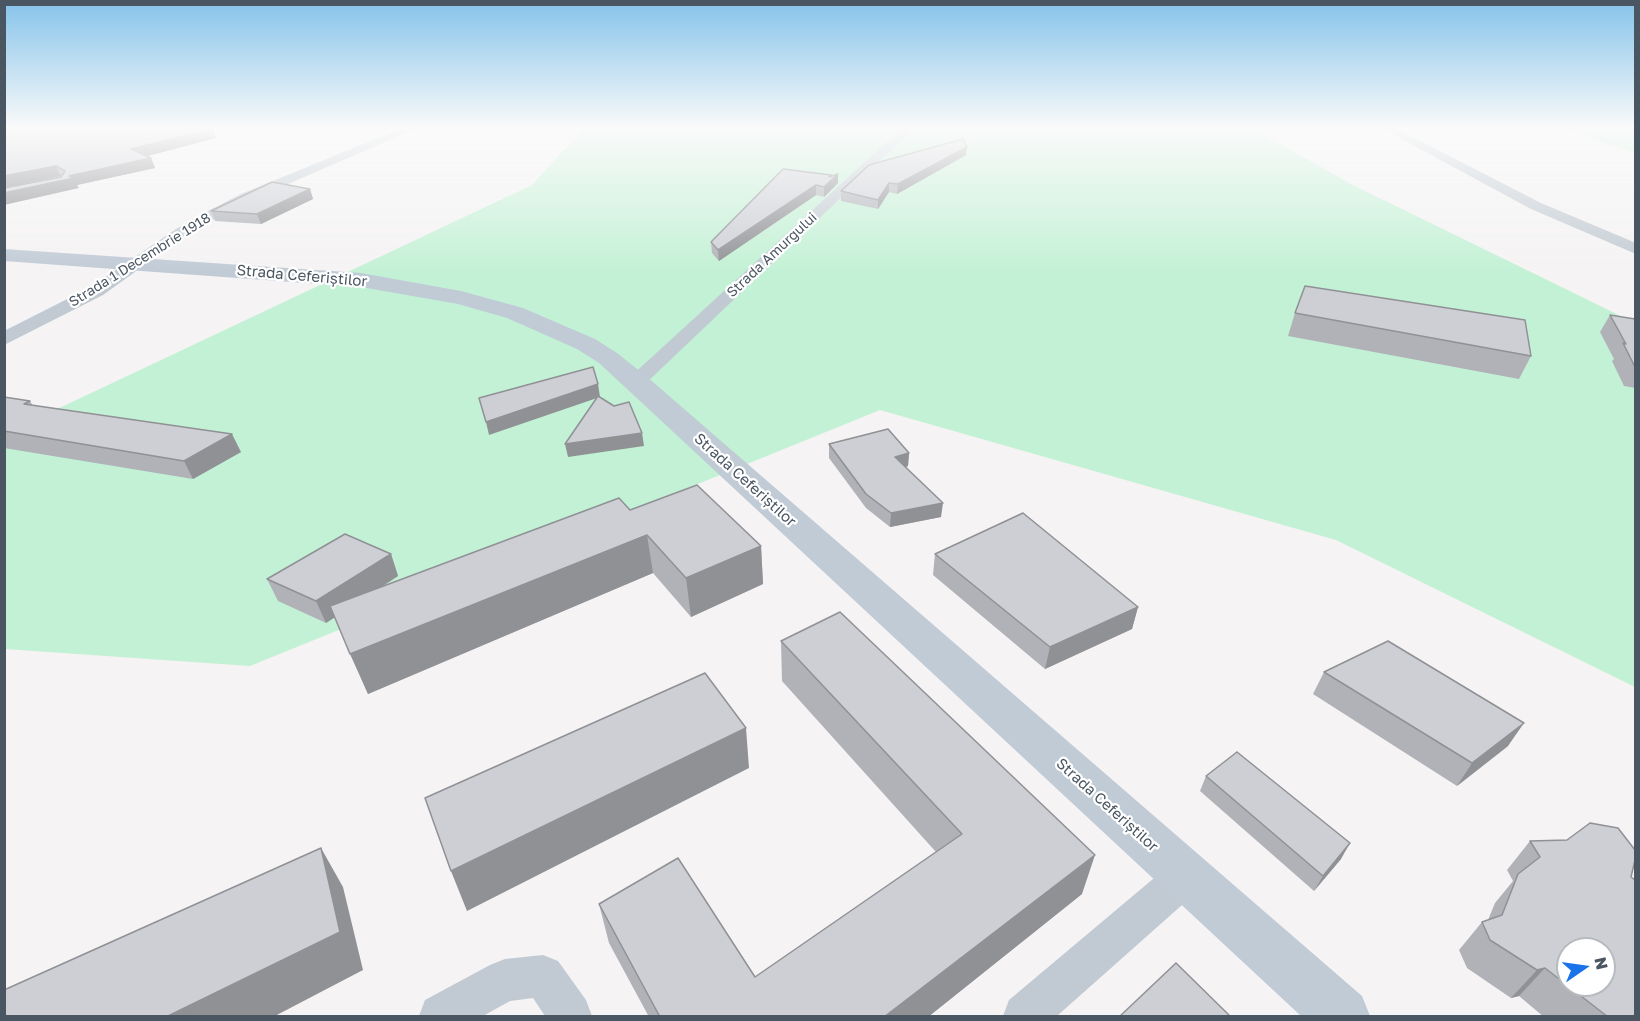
<!DOCTYPE html>
<meta charset="utf-8">
<style>
body{margin:0}
#map{position:relative;width:1640px;height:1021px;overflow:hidden;background:#f5f3f3;font-family:"Golos Text",sans-serif}
canvas{display:block}
.frame{position:absolute;inset:0;border:6px solid #4a5661;pointer-events:none}
.north{position:absolute;left:1556px;top:937px;width:60px;height:60px;box-sizing:border-box;background:#fff;border:2px solid #b7bbc0;border-radius:50%;rotate:77deg;font-size:16px;font-weight:700;line-height:24px;text-align:center;color:#4a5661}
.north::after{content:'';display:block;margin:auto;width:21px;height:27px;background:#1a73e8;clip-path:polygon(50% 0,100% 100%,50% 72%,0 100%)}
</style>
<div id="map">
<canvas width="1640" height="1021"></canvas>
<div class="frame"></div>
<div class="north">N</div>
</div>
<script>
const context = document.querySelector('canvas').getContext('2d');
context.lineJoin = 'round';
function fill(path, color) { context.fillStyle = color; context.fill(path, 'evenodd'); }
const toPath = rows => new Path2D(rows.map(r => 'M' + r).join(''));
function stroke(path, color, width, dash) { context.strokeStyle = color; context.lineWidth = width; context.lineCap = dash ? 'butt' : 'round'; context.setLineDash(dash || []); context.stroke(path); }
function write(font, color, halo, rows, align = 'center') {
  context.font = font + ' "Golos Text",sans-serif'; context.lineWidth = 4.5; context.setLineDash([]); context.textBaseline = 'middle'; context.strokeStyle = halo; context.fillStyle = color; for (const [text, x, y, turn = 0] of rows) {
    context.save(); context.translate(x, y); context.rotate((+turn || 0) * Math.PI / 180); context.textAlign = isNaN(turn) ? turn : align; if (halo) context.strokeText(text, 0, 0); context.fillText(text, 0, 0); context.restore();
  }
}
fill(toPath([
 [583,129,1254,129,1351,184,1635,323,1635,687,1336,540,880,410,250,666,5,649,5,446,17,428,532,185],
 [1561,129,1635,129,1635,153]
]), '#c3f1d5');
fill(toPath([
 [400,129,415,129,251,200,218,217,186,235,103,295,4,345,4,331,91,287,176,229,208,211,241,194,400,129],
 [901,129,913,129,643,386,636,388,629,386,626,382,629,378,901,129],
 [1383,129,1397,129,1541,203,1636,243,1636,254,1531,209,1383,129],
 [1186,858,1200,863,1205,876,1200,889,1057,1016,1003,1016,1009,1000,1172,863,1186,858],
 [543,955,558,961,586,1000,592,1016,545,1016,533,998,510,1001,483,1016,419,1016,425,1000,490,965,505,959,543,955]
]), '#c1cad2');
fill(toPath([
 [4,249,361,273,461,291,523,308,595,339,617,353,646,376,1362,996,1370,1016,1301,1016,626,388,599,363,577,349,507,318,458,304,361,287,4,261,4,249]
]), '#c1cbd6');
fill(toPath([
 [213,129,216,138,147,156,151,158,155,168,77,185,79,188,61,176,4,188,4,132],
 [966,155,897,194,889,192,878,209,841,201,841,191],
 [831,176,838,183,824,197,816,195,719,261,712,253,711,242],
 [310,189,313,199,261,224,215,221,211,211],
 [1295,313,1531,356,1519,379,1288,336],
 [1610,315,1635,319,1635,388,1624,386,1612,361,1614,359,1600,332],
 [4,397,30,401,33,406,241,452,193,479,4,448],
 [829,444,909,453,908,466,906,467,941,517,890,527,866,508,829,458],
 [630,510,761,546,763,584,691,617,653,573,368,694,335,617,326,623,278,601,267,579,391,554,398,576,380,588],
 [935,554,1138,607,1132,629,1045,669,933,575],
 [781,641,1082,894,928,1017,649,1017,609,943,599,904,755,977,936,852,782,681],
 [1324,672,1508,746,1457,786,1313,694],
 [1206,776,1341,859,1314,891,1200,791],
 [1530,841,1631,877,1635,1017,1544,1017,1519,996,1511,998,1467,968,1459,950,1482,922,1488,920,1495,903,1513,881,1507,870]
]), '#b0b2b7');
fill(toPath([
 [213,129,216,138,136,159,131,149],
 [967,147,966,155,897,194,898,184],
 [151,158,155,168,77,185,79,188,4,205,4,193,69,176],
 [56,166,61,176,4,188,4,176],
 [838,174,838,183,824,197,824,187],
 [889,183,889,192,878,209,878,200],
 [816,185,816,195,719,261,718,250],
 [310,189,313,199,261,224,257,214],
 [598,384,600,397,489,435,486,422],
 [642,433,644,446,568,457,565,444],
 [232,434,241,452,193,479,184,461],
 [909,453,908,466,895,471,895,457],
 [943,503,941,517,890,527,891,513],
 [647,535,653,573,368,694,350,654],
 [761,546,763,584,691,617,686,578],
 [391,554,398,576,326,623,316,601],
 [1138,607,1132,629,1045,669,1050,647],
 [1524,723,1508,746,1457,786,1472,763],
 [746,728,749,768,467,911,451,871],
 [1350,843,1341,859,1314,891,1323,876],
 [321,848,343,887,363,970,273,1017,166,1017],
 [1095,855,1082,894,928,1017,884,1017],
 [1545,968,1519,996,1511,998,1537,970]
]), '#909195');
const building = toPath([
 [20,129,213,129,131,149,151,158,69,176,74,178,4,193,4,188,61,177,65,171,56,166,4,176,4,132,20,129],
 [963,139,967,147,898,184,889,183,878,200,841,191,869,165,963,139],
 [783,169,831,175,829,177,838,174,824,187,816,185,718,250,711,242,783,169],
 [272,182,310,189,257,214,211,211,272,182],
 [1305,286,1525,320,1531,356,1295,313,1305,286],
 [1610,315,1635,319,1635,367,1623,343,1626,344,1610,315],
 [593,367,598,384,486,422,479,398,593,367],
 [598,396,614,406,629,402,642,433,565,444,598,396],
 [4,397,30,401,24,404,232,434,184,461,4,431,4,397],
 [888,429,909,453,895,457,943,503,891,513,866,494,829,444,888,429],
 [697,485,761,546,686,578,647,535,350,654,330,606,619,498,630,510,697,485],
 [1023,513,1138,607,1050,647,935,554,1023,513],
 [345,534,391,554,316,601,267,579,345,534],
 [840,612,1095,855,884,1017,660,1017,599,904,678,858,755,977,962,834,781,641,840,612],
 [1388,641,1524,723,1472,763,1324,672,1388,641],
 [705,673,746,728,451,871,425,798,705,673],
 [1237,752,1350,843,1323,876,1206,776,1237,752],
 [1590,823,1618,828,1635,850,1635,860,1631,877,1635,880,1635,1017,1608,1017,1545,968,1537,970,1490,940,1482,922,1502,915,1518,874,1540,857,1530,841,1567,840,1590,823],
 [1568,949,1604,949,1604,985,1568,985,1568,949],
 [321,848,340,932,166,1017,4,1017,4,990,321,848],
 [1176,963,1231,1017,1119,1017,1176,963]
]);
fill(building, '#cdcfd5');
stroke(building, '#909195', 1.5);
const sky = context.createLinearGradient(0, 0, 0, 272);
sky.addColorStop(0, '#85c3ea');
sky.addColorStop(0.47, '#fafafa');
sky.addColorStop(1, '#fafafa00');
context.fillStyle = sky;
context.fillRect(0, 0, 1640, 272);
write('14px', '#4a5661', '#fff', [
 ["Strada Amurgului",772,255,-43],
 ["Strada 1 Decembrie 1918",140,260,-32]
]);
write('15px', '#4a5661', '#fff', [
 ["Strada Ceferiștilor",302,276,5],
 ["Strada Ceferiștilor",745,480,42],
 ["Strada Ceferiștilor",1107,805,42]
]);
</script>
